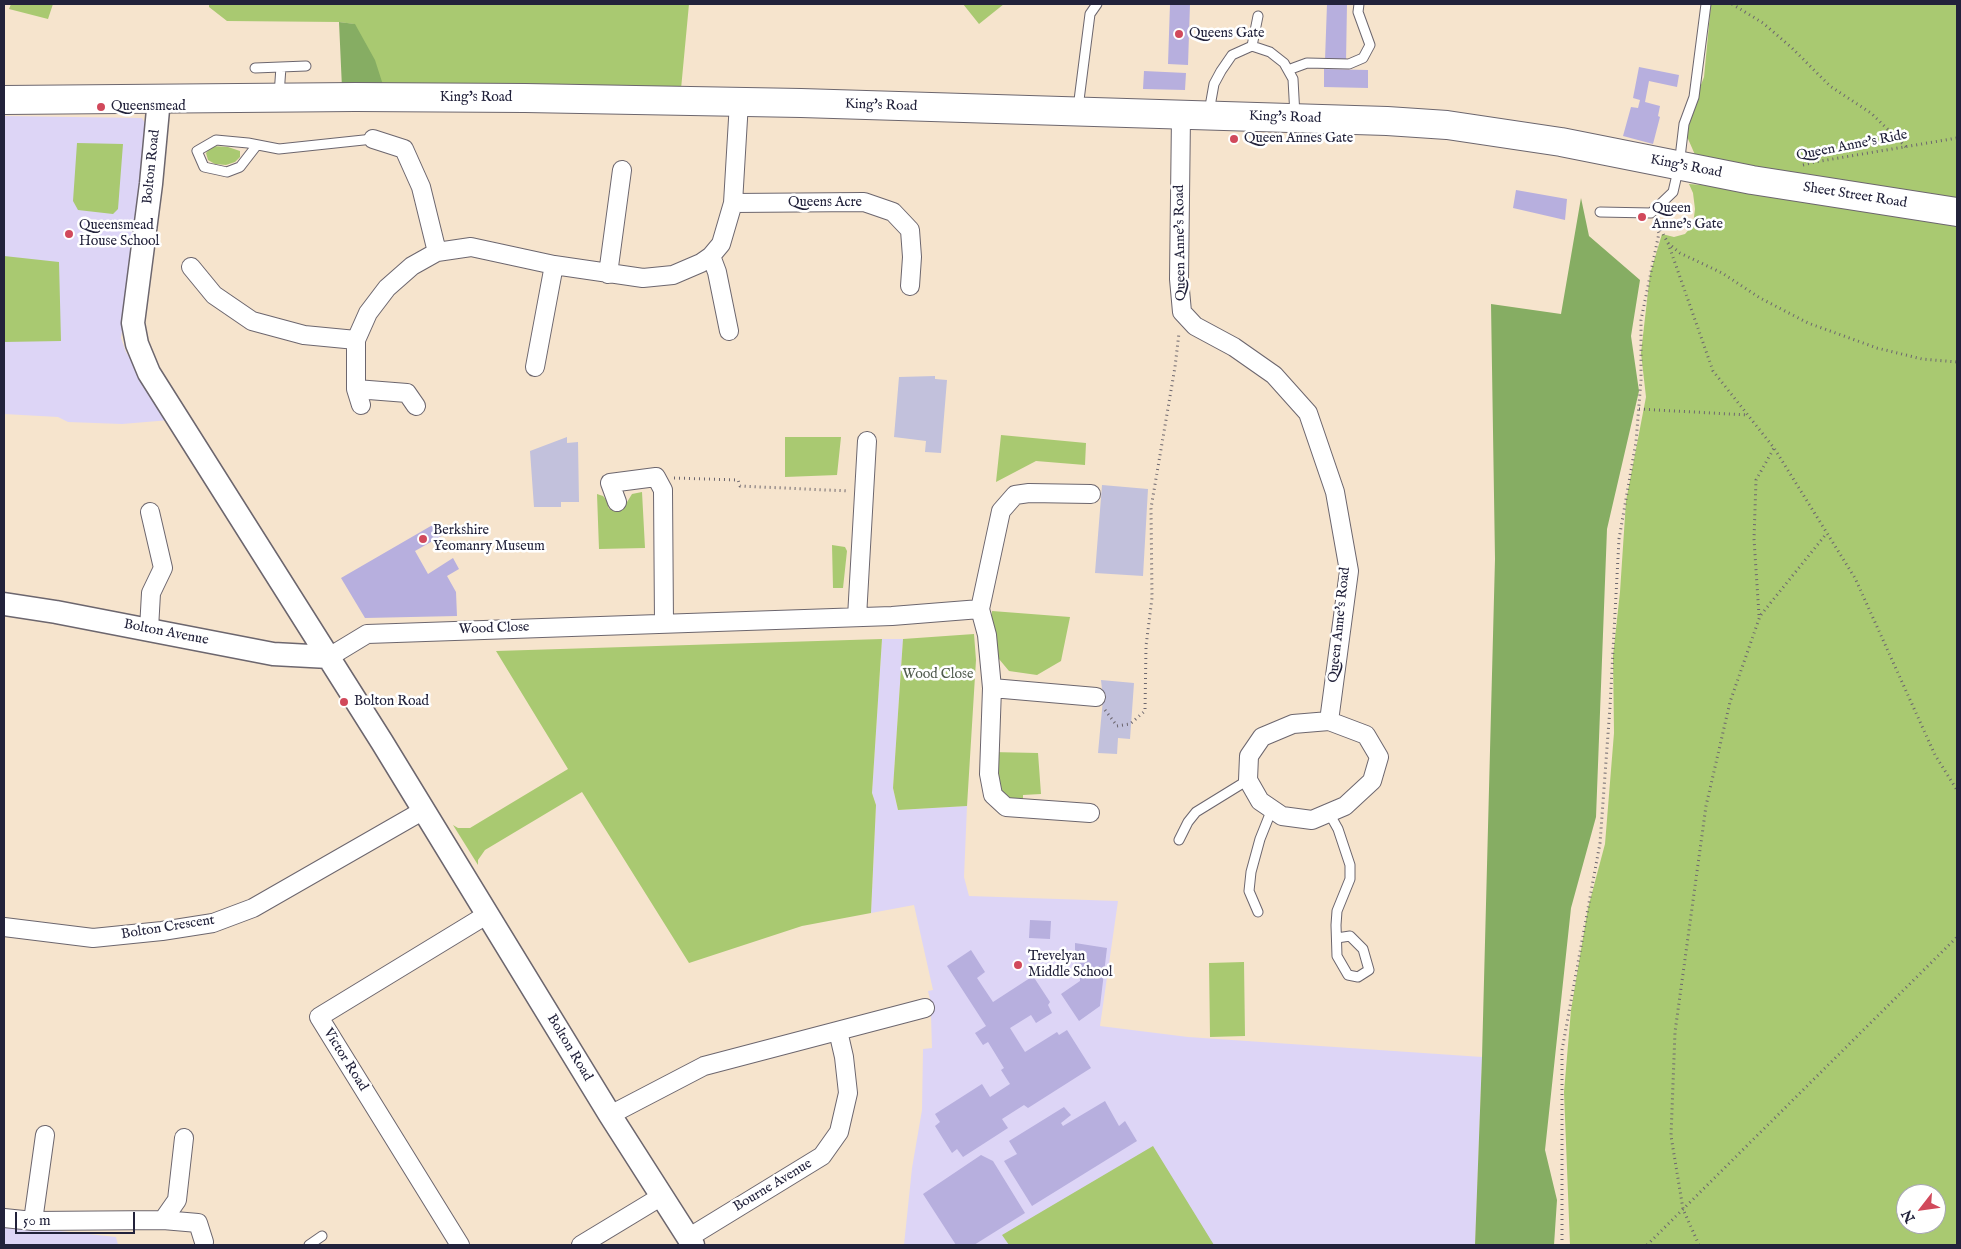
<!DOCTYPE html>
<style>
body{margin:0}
#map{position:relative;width:1961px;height:1249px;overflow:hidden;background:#f6e4cd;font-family:"IM FELL English",serif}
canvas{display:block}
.frame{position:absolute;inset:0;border:5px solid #22223b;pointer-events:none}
.north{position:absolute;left:1896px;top:1184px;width:50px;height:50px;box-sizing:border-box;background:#fff;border:1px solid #a7a7b1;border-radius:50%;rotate:240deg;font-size:14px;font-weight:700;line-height:20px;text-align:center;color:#22223b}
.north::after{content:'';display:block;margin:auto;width:18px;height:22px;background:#d1495b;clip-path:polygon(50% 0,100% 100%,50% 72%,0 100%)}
.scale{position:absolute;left:15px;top:1212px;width:120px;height:22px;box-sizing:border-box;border:2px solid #22223b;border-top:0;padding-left:6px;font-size:15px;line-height:18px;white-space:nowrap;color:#22223b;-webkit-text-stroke:4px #fff;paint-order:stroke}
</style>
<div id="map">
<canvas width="1961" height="1249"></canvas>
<div class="frame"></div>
<div class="north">N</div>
<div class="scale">50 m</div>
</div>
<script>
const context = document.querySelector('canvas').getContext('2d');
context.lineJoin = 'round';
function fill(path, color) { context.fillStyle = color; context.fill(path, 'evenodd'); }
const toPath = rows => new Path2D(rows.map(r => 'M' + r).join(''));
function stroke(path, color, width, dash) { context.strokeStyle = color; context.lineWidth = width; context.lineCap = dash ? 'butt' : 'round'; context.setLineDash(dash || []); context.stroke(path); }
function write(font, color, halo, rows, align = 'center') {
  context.font = font + ' "IM FELL English",serif'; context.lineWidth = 5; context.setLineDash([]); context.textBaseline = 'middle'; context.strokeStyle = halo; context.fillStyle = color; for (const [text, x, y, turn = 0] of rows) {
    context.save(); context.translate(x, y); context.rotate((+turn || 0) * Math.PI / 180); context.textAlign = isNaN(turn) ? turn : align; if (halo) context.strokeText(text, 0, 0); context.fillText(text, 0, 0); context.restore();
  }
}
fill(toPath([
 [4,116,142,118,149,130,121,338,126,352,170,420,122,424,68,422,58,417,4,414],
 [882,639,903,639,893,788,898,810,967,806,964,877,969,896,1118,901,1100,1026,1188,1037,1482,1057,1475,1245,904,1245,912,1168,922,1110,923,1049,932,1048,931,1016,933,1011,928,991,933,990,914,905,871,913,876,805,872,793],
 [4,1225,116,1237,118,1245,4,1245]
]), '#ddd5f6');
fill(toPath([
 [935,376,935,379,947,380,941,453,925,452,926,441,894,437,899,377],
 [567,437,567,443,578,442,579,502,561,502,561,507,534,507,530,451],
 [1102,485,1148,489,1143,576,1095,573],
 [1101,680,1134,683,1130,739,1118,738,1117,754,1098,753,1103,699]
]), '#c2c1dc');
fill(toPath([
 [11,4,53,4,48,19,9,9],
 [209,4,689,4,681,89,384,88,354,24,339,22,227,21,209,7],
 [963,4,1004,4,979,24],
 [1711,4,1957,4,1957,203,1696,157,1685,132,1690,113,1704,77],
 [77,143,123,144,118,209,113,214,78,210,73,201],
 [212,146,228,147,240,151,240,157,235,162,226,165,215,164,208,160,206,153],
 [1689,184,1728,187,1957,223,1957,1245,1570,1245,1564,1092,1571,1010,1588,908,1605,844,1614,733,1613,656,1620,592,1626,501,1646,397,1641,353,1650,274,1662,234,1674,237,1685,234,1693,225,1695,209,1693,193],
 [1906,1194,1936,1194,1936,1224,1906,1224],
 [4,256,59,262,61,341,4,342],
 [1001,435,1086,443,1085,465,1036,461,996,482],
 [785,437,841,437,837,475,785,477],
 [642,492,645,548,599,549,597,494,603,496,607,501,609,509,624,507,632,494],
 [832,545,845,547,847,551,843,588,833,588],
 [992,611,1070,617,1061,661,1037,675,1009,671,999,659,995,647,997,646,995,633,991,624],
 [974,634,976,660,967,806,898,810,893,788,903,639],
 [882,639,872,793,876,805,871,913,802,926,689,963,582,792,485,850,478,860,478,865,453,825,458,828,470,828,568,769,496,651],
 [991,752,1038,753,1041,794,1023,795,1023,809,999,798],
 [1244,962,1245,1036,1210,1037,1209,963],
 [1153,1146,1214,1245,1009,1245,1002,1235]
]), '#a9c971');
fill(toPath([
 [339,22,355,24,375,60,384,88,342,88],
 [1581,198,1589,236,1640,280,1631,336,1639,391,1607,529,1596,817,1571,908,1545,1150,1557,1200,1554,1245,1475,1245,1482,1057,1495,559,1491,304,1561,314]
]), '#86ad63');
fill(toPath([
 [1170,4,1190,4,1188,65,1168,64],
 [1327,4,1347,4,1346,62,1325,60],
 [1639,67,1679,75,1677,87,1649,81,1645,102,1660,106,1658,116,1660,117,1653,144,1623,136,1631,107,1638,108,1640,100,1633,98],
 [1324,69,1368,70,1368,88,1324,87],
 [1144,71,1186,73,1185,90,1143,89],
 [1516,190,1567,199,1565,220,1513,208],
 [436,523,443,535,415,551,428,574,453,558,459,569,447,576,456,592,457,616,365,618,341,578],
 [1030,920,1051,921,1050,939,1029,938],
 [1075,943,1107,948,1100,1006,1079,1021,1061,994,1080,981,1080,970,1075,969],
 [971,950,985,972,977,978,993,1002,1033,976,1050,1002,1048,1005,1052,1013,1036,1023,1031,1015,1010,1028,1025,1052,1057,1032,1059,1035,1067,1030,1091,1068,1028,1108,1024,1105,1002,1119,1008,1128,963,1157,957,1149,952,1153,935,1126,940,1122,935,1114,982,1084,990,1097,1010,1084,1001,1070,1004,1068,988,1042,983,1045,975,1033,986,1026,947,966],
 [1105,1101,1119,1126,1125,1121,1137,1141,1032,1206,1004,1161,1017,1154,1009,1141,1064,1107,1071,1115,1061,1123,1063,1126],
 [981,1155,993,1161,1025,1213,974,1245,956,1245,923,1194]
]), '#b7afde');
const service = toPath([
 [1252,46,1258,16],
 [255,68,306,66],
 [1288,70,1307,63,1349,64,1363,58,1370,45,1358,12,1359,4],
 [279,95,281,67],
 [1078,108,1090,14,1097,4],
 [1209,112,1214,84,1221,71,1232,55,1252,46,1270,52,1284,63,1293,79,1295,116],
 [257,145,240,167,227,172,204,167,197,151,216,140,248,143,279,149,373,139],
 [1600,212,1651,213,1673,192,1679,166,1684,124,1694,97,1706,4],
 [1329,813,1338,829,1350,865,1350,879,1337,911,1336,925,1337,956,1348,975,1358,977,1369,970,1363,949,1350,936,1337,938],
 [1179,840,1188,822,1196,812,1248,780],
 [1258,912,1249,891,1251,872,1260,839,1272,809],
 [309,1245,322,1236]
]);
const minor = toPath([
 [1181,116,1179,279,1182,312,1195,326,1234,347,1274,375,1308,413,1335,492,1349,571,1329,721],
 [373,139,404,149,421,187,437,252],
 [733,203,864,202,893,212,910,230,912,257,910,286],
 [711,256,717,272,729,331],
 [191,267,214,295,252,321,304,335,356,340],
 [608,274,622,170],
 [535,367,554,265],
 [356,389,407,393,416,406],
 [361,405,356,389,356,340,368,313,387,288,412,266,437,252,471,247,554,265,643,278,673,275,701,263,711,256,721,244,733,203,739,102],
 [617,502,610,483,656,477,663,490,664,623],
 [857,617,867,441],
 [149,629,151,593,163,568,150,512],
 [329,657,367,634,892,616,980,609],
 [992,688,1096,697],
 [1329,721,1366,735,1379,757,1372,781,1345,806,1312,820,1282,816,1260,801,1248,780,1249,756,1262,737,1293,724,1329,721],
 [1090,813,1006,807,993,795,989,774,992,688,987,635,980,609,1001,511,1015,495,1029,493,1091,494],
 [4,927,93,938,162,931,213,923,253,908,424,810],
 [610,1115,704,1066,925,1008],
 [4,1218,33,1221,163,1220,177,1200,184,1138],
 [163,1220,198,1223,204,1242],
 [33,1221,45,1135],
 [688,1238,822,1156,839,1132,848,1093,844,1057,838,1031],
 [460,1245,319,1017,488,914],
 [581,1245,662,1196]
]);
const tertiary = toPath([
 [159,99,151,184,133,323,137,344,149,373,382,742,610,1115,693,1245],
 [4,604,56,612,273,654,329,657]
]);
const primary = toPath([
 [4,100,355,97,525,98,801,103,1387,121,1447,125,1561,142,1752,180,1957,212]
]);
stroke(service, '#6c666e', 11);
stroke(minor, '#6c666e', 20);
stroke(tertiary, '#6c666e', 25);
stroke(primary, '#6c666e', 30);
stroke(toPath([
 [1732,4,1763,23,1792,48,1830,86,1871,113,1906,147],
 [1803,165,1815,162,1957,138],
 [1656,221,1668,243,1680,253,1722,273,1760,298,1808,323,1877,348,1922,359,1957,362],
 [1668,243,1713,371,1774,448,1855,578,1935,755,1957,790],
 [1639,409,1748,415],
 [674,478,738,480,740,486,849,491],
 [1759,615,1754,539,1756,480,1774,448],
 [1105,710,1117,726,1130,724,1145,711,1146,646,1152,598,1151,508,1175,367,1179,333],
 [1562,1245,1562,1050,1600,843,1610,707,1619,539,1636,442,1641,380,1641,320,1659,233,1655,223],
 [1647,1245,1957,937],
 [1699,1245,1683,1209,1671,1136,1675,1032,1706,806,1730,702,1760,616,1827,533]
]), '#6c666e', 3, [1, 4]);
stroke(service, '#fff', 9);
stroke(minor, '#fff', 18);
stroke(tertiary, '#fff', 22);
stroke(primary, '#fff', 28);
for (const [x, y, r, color] of [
 [1179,34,5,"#d1495b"],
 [101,107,5,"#d1495b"],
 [1234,139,5,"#d1495b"],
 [1642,217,5,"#d1495b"],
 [69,234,5,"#d1495b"],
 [423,539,5,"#d1495b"],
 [344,702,5,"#d1495b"],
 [1018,965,5,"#d1495b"]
]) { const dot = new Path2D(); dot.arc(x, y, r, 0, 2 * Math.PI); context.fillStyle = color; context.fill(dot); stroke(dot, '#fff', 2); }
write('14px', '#22223b', '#fff', [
 ["Queens Gate",1189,34],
 ["Queensmead",111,107],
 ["Queen Annes Gate",1244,139],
 ["Queen",1652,209],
 ["Anne's Gate",1652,225],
 ["Queensmead",79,226],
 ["House School",79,242],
 ["Berkshire",433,531],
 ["Yeomanry Museum",433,547],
 ["Bolton Road",354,702],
 ["Trevelyan",1028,957],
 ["Middle School",1028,973]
], 'left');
write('14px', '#22223b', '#fff', [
 ["King's Road",476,98],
 ["King's Road",881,106,2],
 ["King's Road",1285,118,2],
 ["Queen Anne's Ride",1852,146,-11],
 ["Bolton Road",152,167,-84],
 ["King's Road",1686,167,11],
 ["Sheet Street Road",1855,196,9],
 ["Queens Acre",825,203],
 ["Queen Anne's Road",1181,243,-91],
 ["Queen Anne's Road",1340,625,-84],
 ["Wood Close",494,629,-2],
 ["Bolton Avenue",166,633,11],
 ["Bolton Crescent",168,928,-9],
 ["Bolton Road",569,1048,59],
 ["Victor Road",345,1060,58],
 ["Bourne Avenue",773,1186,-31]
]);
write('14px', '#515c4e', '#fff', [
 ["Wood Close",938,675]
]);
</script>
